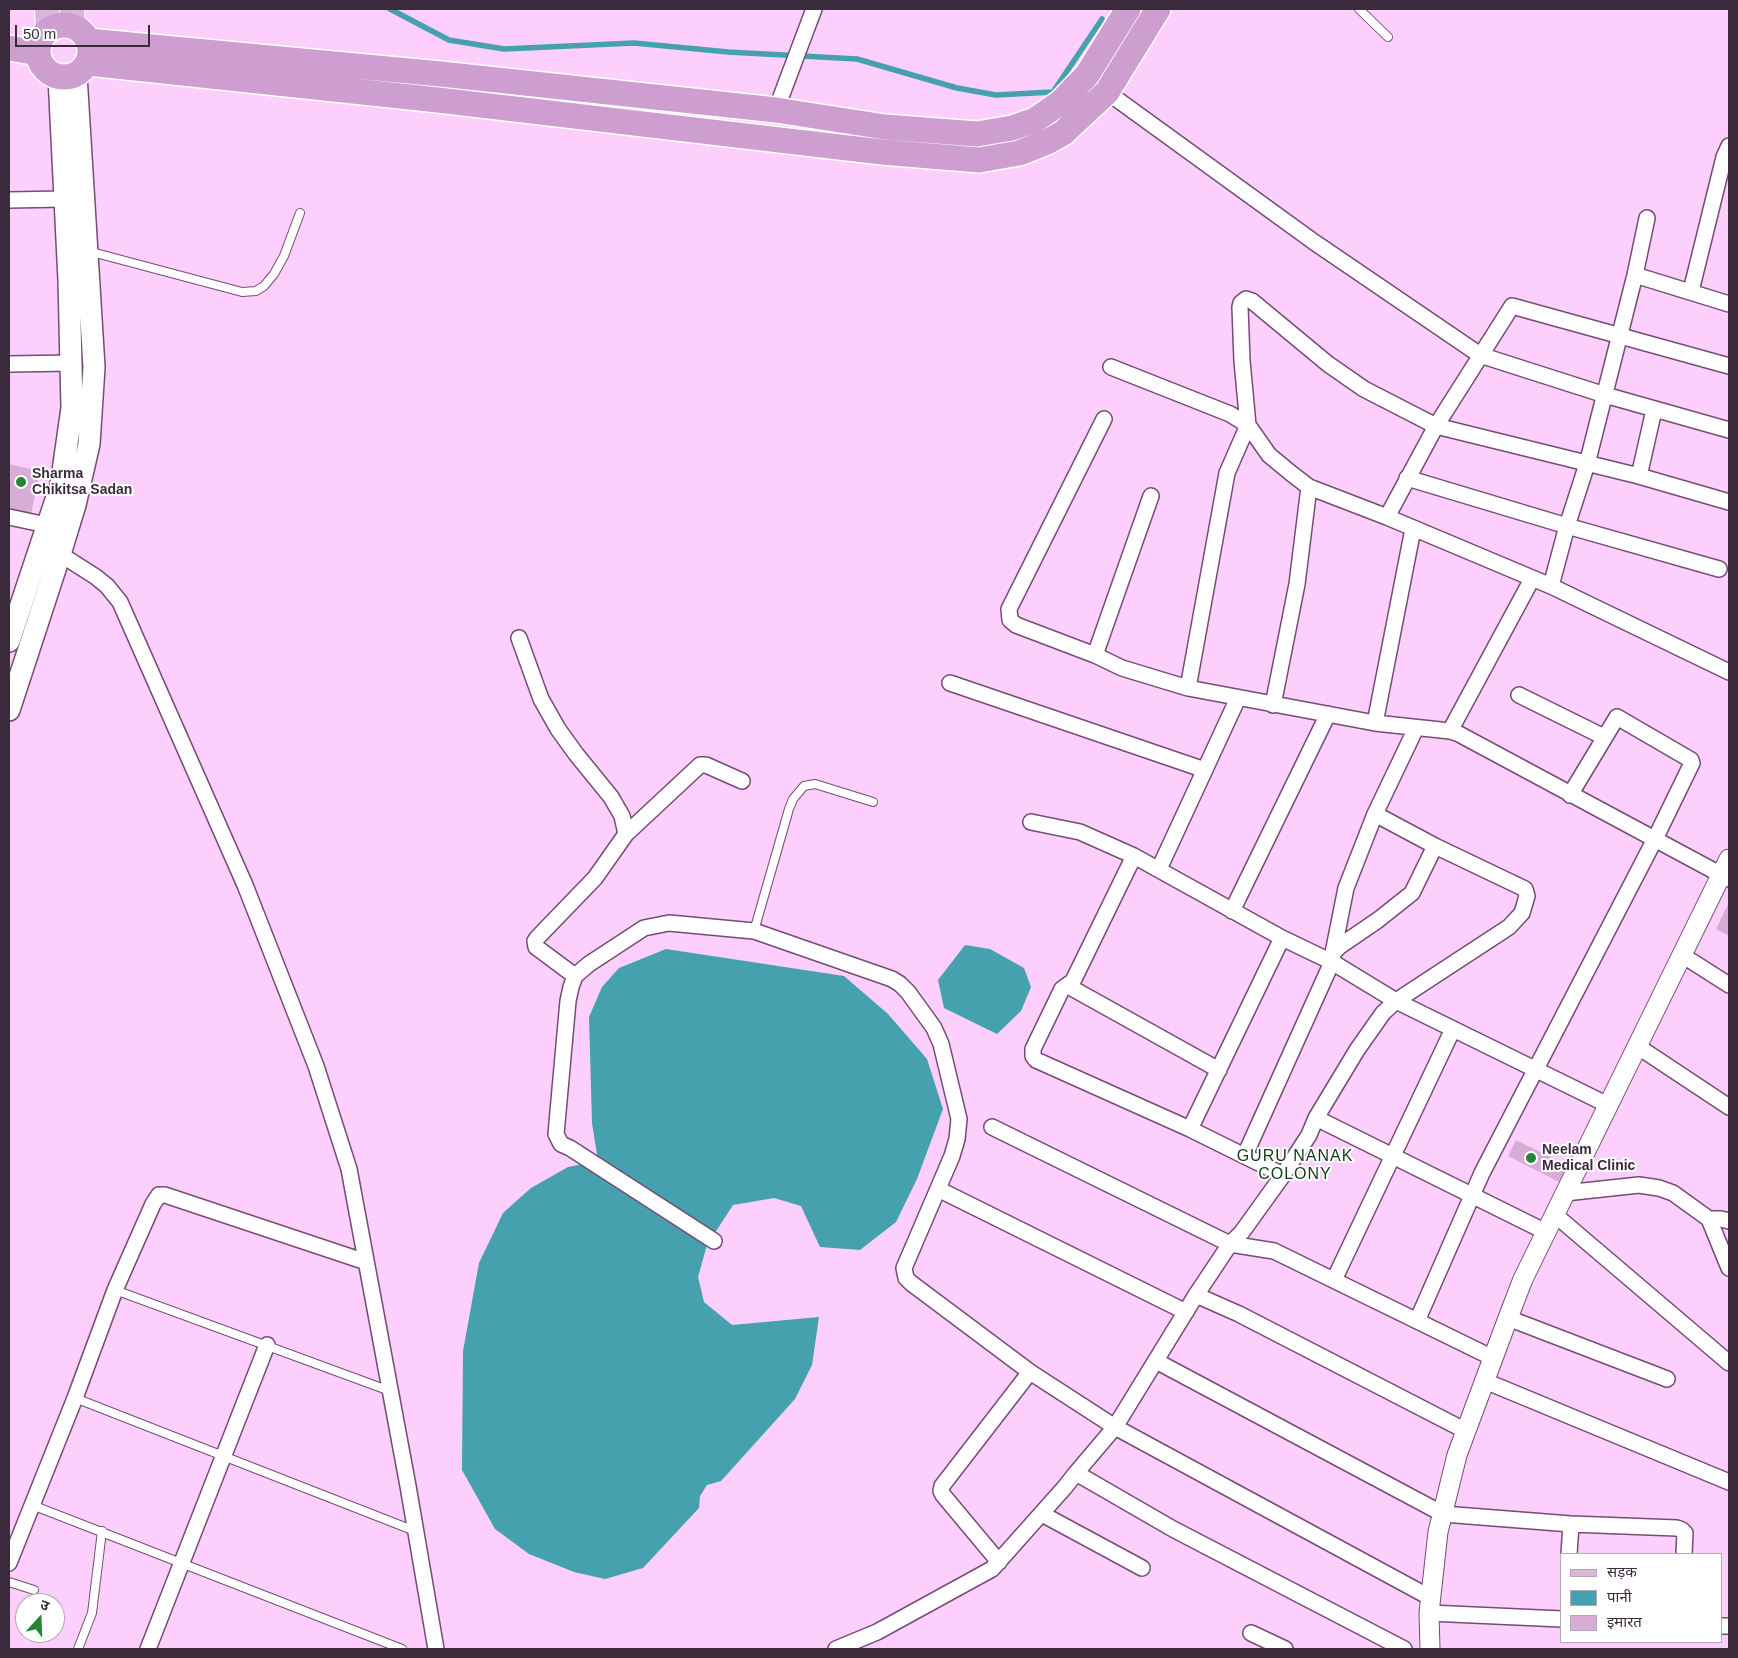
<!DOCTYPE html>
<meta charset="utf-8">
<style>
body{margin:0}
#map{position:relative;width:1738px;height:1658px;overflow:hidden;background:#fccffc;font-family:Helvetica,"Noto Sans Devanagari",sans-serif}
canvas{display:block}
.frame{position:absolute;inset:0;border:10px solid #3b2a3b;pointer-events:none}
.legend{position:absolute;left:1560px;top:1553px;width:162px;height:90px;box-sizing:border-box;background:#fff;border:1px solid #b1aab1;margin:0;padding:6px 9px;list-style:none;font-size:15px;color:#3b2a3b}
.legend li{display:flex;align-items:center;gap:10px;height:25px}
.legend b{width:25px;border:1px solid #b1aab1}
.north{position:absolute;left:15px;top:1593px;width:50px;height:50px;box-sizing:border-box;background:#fff;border:1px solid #b1aab1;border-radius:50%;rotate:20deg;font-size:14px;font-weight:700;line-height:20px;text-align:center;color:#3b2a3b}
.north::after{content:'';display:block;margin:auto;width:18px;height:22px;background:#248437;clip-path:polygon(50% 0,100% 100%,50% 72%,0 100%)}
.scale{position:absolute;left:15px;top:25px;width:135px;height:22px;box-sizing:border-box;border:2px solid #3b2a3b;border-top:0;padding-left:6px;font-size:15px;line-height:18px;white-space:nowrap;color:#3b2a3b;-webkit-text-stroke:4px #fff;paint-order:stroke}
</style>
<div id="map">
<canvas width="1738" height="1658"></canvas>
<div class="frame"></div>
<ul class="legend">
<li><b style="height:6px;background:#dbb6dc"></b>सड़क</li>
<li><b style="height:14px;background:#44a1ad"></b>पानी</li>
<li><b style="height:14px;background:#d7acd7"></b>इमारत</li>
</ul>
<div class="north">उ</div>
<div class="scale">50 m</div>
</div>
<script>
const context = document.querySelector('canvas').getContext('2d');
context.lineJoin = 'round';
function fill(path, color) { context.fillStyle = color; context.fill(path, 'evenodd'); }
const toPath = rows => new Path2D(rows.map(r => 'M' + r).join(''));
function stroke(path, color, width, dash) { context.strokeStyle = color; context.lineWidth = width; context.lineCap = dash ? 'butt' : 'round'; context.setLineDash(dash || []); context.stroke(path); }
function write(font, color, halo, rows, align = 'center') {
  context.font = font + ' Helvetica,sans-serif'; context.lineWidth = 4; context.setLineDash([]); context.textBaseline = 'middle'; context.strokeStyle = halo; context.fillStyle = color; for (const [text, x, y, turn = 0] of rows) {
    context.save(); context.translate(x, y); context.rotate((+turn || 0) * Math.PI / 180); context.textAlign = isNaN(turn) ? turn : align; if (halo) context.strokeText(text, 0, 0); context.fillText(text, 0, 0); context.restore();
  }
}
fill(toPath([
 [965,945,990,949,1024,968,1031,987,1021,1011,997,1034,944,1008,938,980],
 [666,949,844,976,888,1014,927,1059,943,1109,917,1179,896,1222,860,1250,820,1247,801,1206,774,1198,733,1205,707,1245,698,1277,704,1302,732,1325,819,1317,812,1365,795,1399,721,1481,707,1485,700,1496,699,1508,643,1568,605,1579,574,1572,529,1554,495,1529,462,1470,463,1351,479,1263,503,1213,531,1188,568,1167,598,1161,592,1123,589,1017,602,987,619,968]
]), '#44a1ad');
stroke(toPath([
 [390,9,449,40,504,49,634,43,728,52,857,59,957,88,996,95,1053,92,1102,19]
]), '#44a1ad', 5.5);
fill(toPath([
 [9,464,40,471,31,514,9,509],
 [1729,902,1729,936,1716,929],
 [1516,1140,1568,1166,1559,1182,1508,1156]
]), '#d7acd7');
const service = toPath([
 [1359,9,1388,37],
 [88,251,242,292,256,291,264,286,274,274,284,256,300,213],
 [754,931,789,809,793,799,799,792,804,786,815,784,873,802],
 [115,1290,390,1391],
 [75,1398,415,1531],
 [32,1505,402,1649],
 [9,1582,34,1590],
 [78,1649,92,1613,102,1531]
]);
const minor = toPath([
 [1107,92,1314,242,1480,355,1605,395,1729,430],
 [776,110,814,9],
 [9,200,65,199],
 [1635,275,1729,304],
 [1691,291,1724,157,1729,146],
 [9,364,71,363],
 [1111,367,1230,414,1248,425,1227,473,1188,688],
 [1104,419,1009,609,1010,620,1016,625,1095,655,1122,668,1188,688,1375,723,1450,731,1459,734,1729,879],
 [1639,476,1654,410],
 [1407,478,1567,526,1719,569],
 [1729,502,1639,476,1436,426,1364,389,1328,364,1252,301,1246,299,1241,303,1240,307,1242,361,1248,425,1269,455,1292,474,1309,487,1387,517,1551,586,1729,672],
 [9,517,56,527],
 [1387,517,1436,426,1512,306,1729,366],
 [51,550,60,554,96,577,107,586,120,602,245,885,316,1066,349,1169,408,1486,436,1649],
 [1551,586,1567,526,1587,464,1635,275,1647,218],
 [519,638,541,699,558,729,576,754,611,797,622,816,626,834],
 [1095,655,1151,496],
 [950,683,1205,770],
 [1519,695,1604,737],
 [1273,705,1297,584,1309,487],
 [1375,723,1413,529],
 [1416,728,1375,814,1435,846],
 [1450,731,1532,579],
 [1031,822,1080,832,1134,856,1282,938,1332,962,1396,1001,1608,1105],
 [1134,856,1073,981,1062,989,1033,1049,1033,1056,1036,1060,1190,1129,1283,1175],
 [1159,869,1238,698],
 [1232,911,1328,714],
 [1333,953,1346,888,1375,814],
 [1682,955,1729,985],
 [575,976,536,947,535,941,538,937,595,878,626,834,700,765,706,765,742,781],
 [1068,986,1219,1070],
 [1637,1046,1729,1107],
 [1316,1118,1546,1232],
 [992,1127,1230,1244,1274,1251,1493,1358],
 [1190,1129,1282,938],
 [938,1189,1186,1312],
 [1565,1193,1639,1185,1659,1188,1673,1193,1709,1219,1729,1268],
 [1554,1214,1729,1363],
 [1709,1219,1721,1219,1729,1221],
 [714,1241,570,1148,561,1144,556,1134,568,1001,571,987,575,976,589,964,644,928,669,923,754,931,892,979,900,984,908,992,934,1028,941,1044,959,1119,957,1139,952,1156,904,1268,906,1278,911,1283,1030,1372,1115,1427,1431,1598],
 [1334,1280,1453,1029],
 [1196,1295,1239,1314,1466,1431],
 [1508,1318,1667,1379],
 [1417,1321,1482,1173,1655,839,1692,763,1691,760,1617,717,1570,795],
 [1156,1361,1443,1514,1571,1524,1677,1528,1682,1530,1685,1533,1684,1554],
 [1485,1381,1729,1482],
 [1076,1473,1173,1529,1404,1649],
 [1042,1514,1142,1568],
 [1569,1554,1571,1524],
 [999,1562,943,1495,941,1491,942,1486,1030,1372],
 [9,1563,75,1398,115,1290,153,1204,159,1195,165,1195,366,1262],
 [1429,1613,1562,1619],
 [1722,1626,1729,1626],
 [1251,1633,1285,1649],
 [148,1649,267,1345],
 [836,1649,877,1632,992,1569,1065,1487,1076,1473,1115,1427,1196,1295,1230,1244,1242,1232,1283,1175,1309,1135,1316,1118,1357,1050,1383,1013,1396,1001,1509,927,1522,913,1527,896,1525,889,1435,846,1412,893,1378,920,1340,946,1333,953,1332,962,1245,1155]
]);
const tertiary = toPath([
 [1430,1649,1429,1613,1438,1532,1457,1455,1508,1318,1523,1279,1729,859]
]);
const secondary = toPath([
 [9,641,61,485,72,408,69,280,59,77],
 [9,710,60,554,75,505,89,444,94,367,76,75]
]);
const primary = toPath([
 [47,9,48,31],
 [72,9,73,27]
]);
const trunk = toPath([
 '38 51a26 26 0 1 1 52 0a26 26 0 1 1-52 0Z',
 [88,41,441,74,776,110,885,127,977,134,1012,128,1035,120,1061,102,1087,75,1128,9],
 [9,48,38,53],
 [88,63,438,100,882,152,979,160,1019,153,1047,142,1063,133,1107,92,1158,9]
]);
stroke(service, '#734d73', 10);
stroke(minor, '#734d73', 18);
stroke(tertiary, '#734d73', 21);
stroke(secondary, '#734d73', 24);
stroke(primary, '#fff', 26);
stroke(trunk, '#fff', 28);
stroke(service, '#fff', 8);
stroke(minor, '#fff', 15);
stroke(tertiary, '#fff', 19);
stroke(secondary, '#fff', 21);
stroke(primary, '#dbb6dc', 24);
stroke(trunk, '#cf9ed0', 25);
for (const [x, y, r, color] of [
 [21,482,6,"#248437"],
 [1531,1158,6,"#248437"]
]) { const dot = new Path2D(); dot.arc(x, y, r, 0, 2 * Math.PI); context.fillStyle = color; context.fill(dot); stroke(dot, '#fff', 2); }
write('bold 14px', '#3b2a3b', '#fff', [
 ["Sharma",32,474],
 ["Chikitsa Sadan",32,490],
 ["Neelam",1542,1150],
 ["Medical Clinic",1542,1166]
], 'left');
context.letterSpacing = '1px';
write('16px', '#0f3c17', '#fff', [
 ["GURU NANAK",1295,1157],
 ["COLONY",1295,1175]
]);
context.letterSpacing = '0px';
</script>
